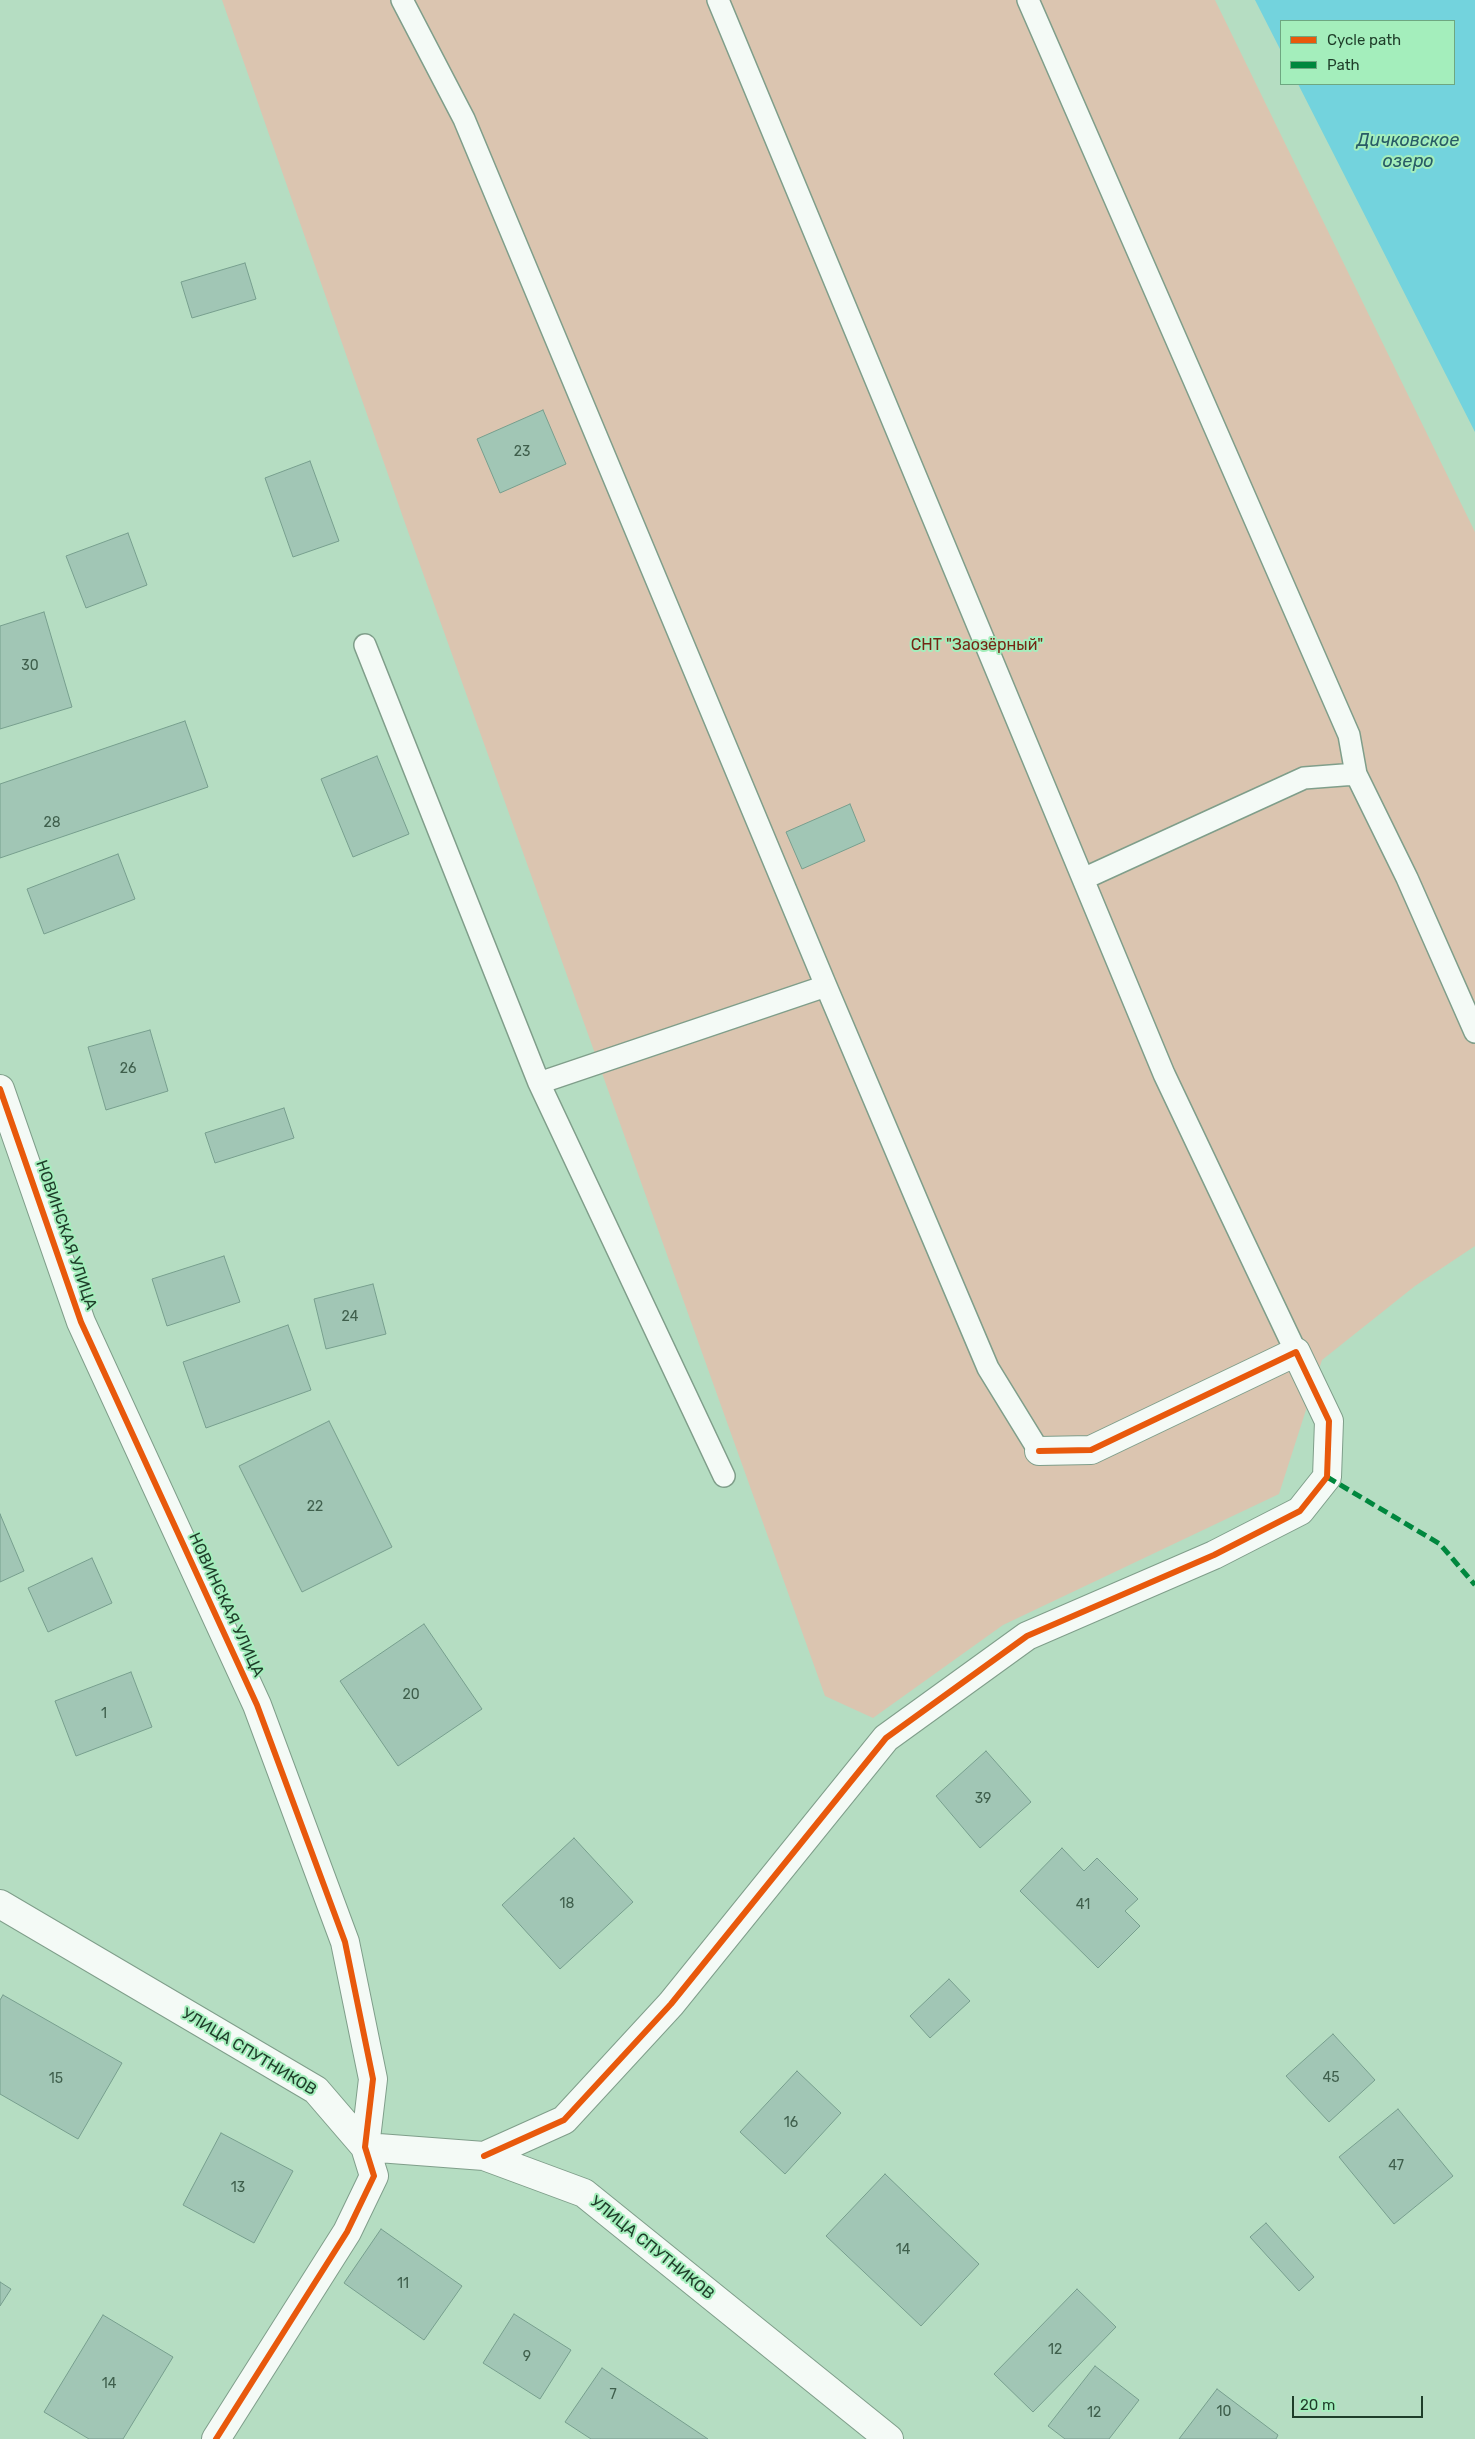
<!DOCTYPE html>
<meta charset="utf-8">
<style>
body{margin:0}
#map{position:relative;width:1475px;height:2439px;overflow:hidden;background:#b5ddc2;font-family:Rubik,sans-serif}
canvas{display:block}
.legend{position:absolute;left:1280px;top:20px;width:175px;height:65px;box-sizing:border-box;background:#a4eebc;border:1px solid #6ea781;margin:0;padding:6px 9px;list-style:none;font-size:15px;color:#1e3d29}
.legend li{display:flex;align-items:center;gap:10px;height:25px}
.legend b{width:25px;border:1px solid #6ea781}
.scale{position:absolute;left:1292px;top:2396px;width:131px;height:22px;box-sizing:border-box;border:2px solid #1e3d29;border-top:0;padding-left:6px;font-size:15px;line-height:18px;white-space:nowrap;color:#1e3d29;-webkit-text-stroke:4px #a4eebc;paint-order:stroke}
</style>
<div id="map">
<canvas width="1475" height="2439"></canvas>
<ul class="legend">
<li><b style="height:6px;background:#e8590c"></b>Cycle path</li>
<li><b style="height:6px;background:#00873e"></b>Path</li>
</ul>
<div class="scale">20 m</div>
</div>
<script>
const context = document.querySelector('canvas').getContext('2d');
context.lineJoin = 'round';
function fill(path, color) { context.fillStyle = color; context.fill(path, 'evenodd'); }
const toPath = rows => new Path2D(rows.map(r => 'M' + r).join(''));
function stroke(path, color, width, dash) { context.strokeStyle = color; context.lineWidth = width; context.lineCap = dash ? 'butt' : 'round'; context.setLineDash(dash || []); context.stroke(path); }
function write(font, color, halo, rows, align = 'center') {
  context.font = font + ' Rubik,sans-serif'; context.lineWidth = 4; context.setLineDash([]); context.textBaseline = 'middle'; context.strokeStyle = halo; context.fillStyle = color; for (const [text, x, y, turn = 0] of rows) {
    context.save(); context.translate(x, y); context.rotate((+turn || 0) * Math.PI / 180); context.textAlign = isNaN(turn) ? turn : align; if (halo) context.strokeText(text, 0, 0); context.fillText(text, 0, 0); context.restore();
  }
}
fill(toPath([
 [222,0,1215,0,1475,532,1475,1246,1415,1286,1322,1360,1279,1494,1003,1625,873,1718,825,1696,405,523]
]), '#dbc5b0');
fill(toPath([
 [1255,0,1475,0,1475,432,1298,84,1454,84,1454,21,1281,21,1281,51]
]), '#73d3dd');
const building = toPath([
 [245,263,256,299,192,318,181,282,245,263],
 [543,410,566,464,500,493,477,439,543,410],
 [310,461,339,541,293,557,265,478,310,461],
 [128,533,147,585,86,608,66,556,128,533],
 [44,612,72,707,0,729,0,626,44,612],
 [185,721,208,787,0,858,0,784,185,721],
 [377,756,409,834,353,857,321,779,377,756],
 [850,804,865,841,802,869,786,832,850,804],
 [118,854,135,899,44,934,27,889,118,854],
 [150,1030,168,1091,106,1110,88,1047,150,1030],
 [284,1108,294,1138,215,1163,205,1133,284,1108],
 [224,1256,240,1302,167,1326,152,1279,224,1256],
 [373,1284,386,1334,326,1349,314,1299,373,1284],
 [288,1325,311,1390,206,1428,183,1362,288,1325],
 [329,1421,392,1547,302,1592,239,1466,329,1421],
 [0,1514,24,1571,0,1582,0,1514],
 [92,1558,112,1603,48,1632,28,1588,92,1558],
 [424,1624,482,1709,398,1766,340,1681,424,1624],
 [131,1672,152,1727,76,1756,55,1701,131,1672],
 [986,1751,1031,1802,980,1848,936,1796,986,1751],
 [574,1838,633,1902,560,1969,502,1905,574,1838],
 [1062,1848,1084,1871,1097,1858,1138,1899,1125,1911,1140,1926,1098,1968,1020,1891,1062,1848],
 [949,1979,970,2001,930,2038,910,2016,949,1979],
 [3,1995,122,2063,78,2139,0,2094,0,2000,3,1995],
 [1333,2034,1375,2080,1329,2122,1286,2076,1333,2034],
 [797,2071,841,2113,785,2174,740,2132,797,2071],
 [1398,2109,1453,2176,1394,2224,1339,2157,1398,2109],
 [221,2133,293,2171,254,2243,183,2205,221,2133],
 [885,2174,979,2264,921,2326,826,2236,885,2174],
 [1266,2223,1314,2277,1299,2291,1250,2237,1266,2223],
 [381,2229,462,2286,424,2340,344,2283,381,2229],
 [0,2282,11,2289,0,2306,0,2282],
 [1077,2289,1116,2327,1033,2412,994,2374,1077,2289],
 [514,2314,571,2350,540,2399,483,2363,514,2314],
 [103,2315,173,2357,123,2439,89,2439,44,2412,103,2315],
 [1095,2366,1139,2400,1109,2439,1065,2439,1048,2426,1095,2366],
 [602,2368,708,2439,591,2439,565,2422,602,2368],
 [1217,2389,1278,2435,1276,2439,1179,2439,1217,2389]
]);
fill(building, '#a1c6b5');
stroke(building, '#779f8e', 1);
const lane = toPath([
 [402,0,464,119,826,986,988,1368,1039,1451],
 [718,0,1164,1074,1296,1352],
 [1028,0,1349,735,1356,774,1407,878,1475,1032],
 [365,645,539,1083,724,1476],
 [1083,879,1304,778,1356,774],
 [539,1083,826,986]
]);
const street = toPath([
 [0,1089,81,1322,257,1705,345,1942,373,2079,365,2147,374,2176,347,2232,216,2439],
 [0,1904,316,2090,365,2147,484,2156,584,2193,889,2439],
 [484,2156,564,2120,671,2004,886,1738,1027,1636,1214,1555,1300,1511,1327,1477,1329,1421,1296,1352,1091,1450,1039,1451]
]);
stroke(lane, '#7f9e8a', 24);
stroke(street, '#7f9e8a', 30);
stroke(lane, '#f4faf6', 21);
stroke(street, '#f4faf6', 28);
stroke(toPath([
 [1327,1477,1440,1544,1475,1585]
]), '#00873e', 5, [10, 5]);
stroke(toPath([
 [0,1089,81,1322,257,1705,345,1942,373,2079,365,2147,374,2176,347,2232,216,2439],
 [484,2156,564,2120,671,2004,886,1738,1027,1636,1214,1555,1300,1511,1327,1477,1329,1421,1296,1352,1091,1450,1039,1451]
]), '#e8590c', 6);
write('14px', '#3f5f4c', null, [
 ["23",522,452],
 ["30",30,666],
 ["28",52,823],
 ["26",128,1069],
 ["24",350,1317],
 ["22",315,1507],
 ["20",411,1695],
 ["1",104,1714],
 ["39",983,1799],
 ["18",567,1904],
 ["41",1083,1905],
 ["45",1331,2078],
 ["15",56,2079],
 ["16",791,2123],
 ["47",1396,2166],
 ["13",238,2188],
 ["14",903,2250],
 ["11",403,2284],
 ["12",1055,2350],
 ["9",527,2357],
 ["14",109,2384],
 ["7",613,2395],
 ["10",1224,2412],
 ["12",1094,2413]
]);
write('16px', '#752714', '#a4eebc', [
 ["СНТ \"Заозёрный\"",977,645]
]);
write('16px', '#1e3d29', '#a4eebc', [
 ["НОВИНСКАЯ УЛИЦА",66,1235,71],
 ["НОВИНСКАЯ УЛИЦА",226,1605,65],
 ["УЛИЦА СПУТНИКОВ",249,2052,31],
 ["УЛИЦА СПУТНИКОВ",652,2248,39]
]);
write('italic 18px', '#285b66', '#a4eebc', [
 ["Дичковское",1408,141],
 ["озеро",1408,162]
]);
</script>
